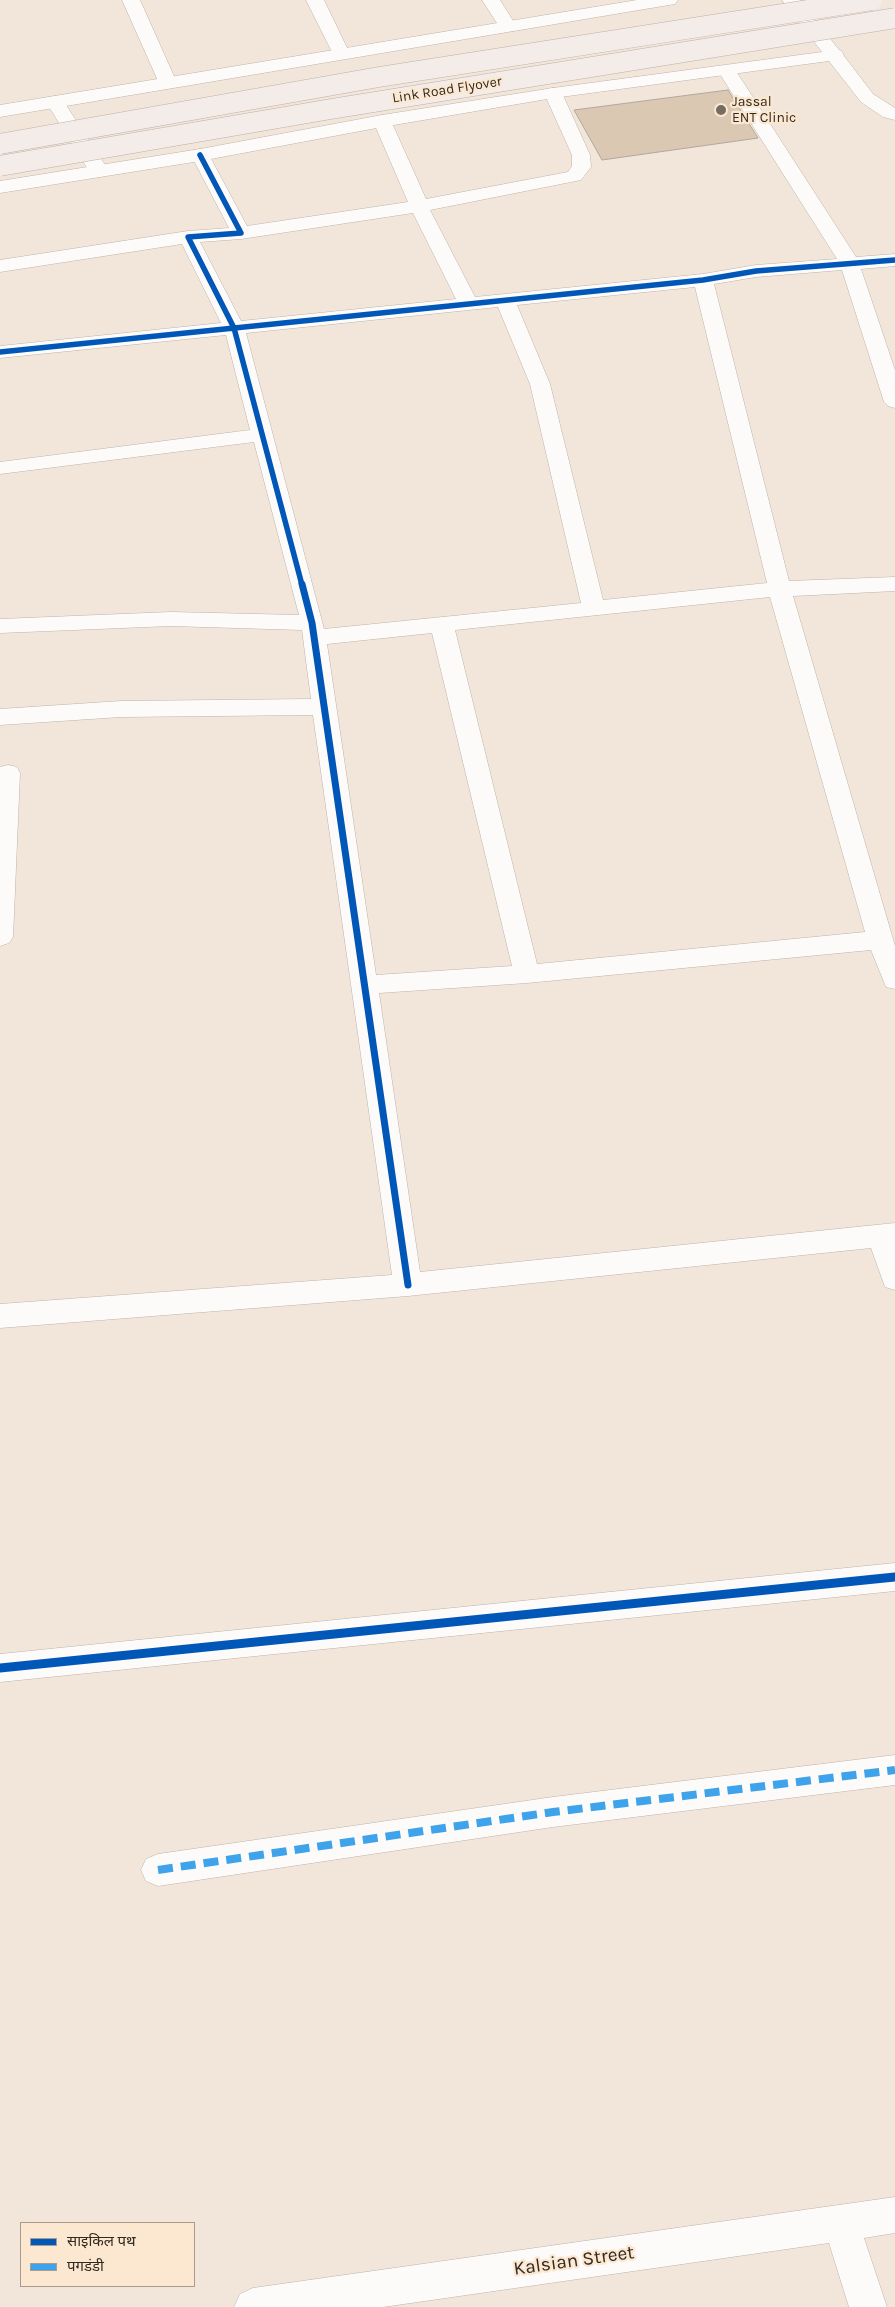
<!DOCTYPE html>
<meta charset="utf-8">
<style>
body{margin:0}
#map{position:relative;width:895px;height:2307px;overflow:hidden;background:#f2e6da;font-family:Karla,"Noto Sans Devanagari",sans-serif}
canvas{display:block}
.legend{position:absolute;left:20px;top:2222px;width:175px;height:65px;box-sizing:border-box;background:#fce7d0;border:1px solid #ab9b8a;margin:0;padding:6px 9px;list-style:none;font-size:15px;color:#322a21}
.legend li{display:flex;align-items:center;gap:10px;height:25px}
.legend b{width:25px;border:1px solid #ab9b8a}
</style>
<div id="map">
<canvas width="895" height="2307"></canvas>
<ul class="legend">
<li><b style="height:6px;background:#0057b8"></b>साइकिल पथ</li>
<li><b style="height:6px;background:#3ea3ea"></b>पगडंडी</li>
</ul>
</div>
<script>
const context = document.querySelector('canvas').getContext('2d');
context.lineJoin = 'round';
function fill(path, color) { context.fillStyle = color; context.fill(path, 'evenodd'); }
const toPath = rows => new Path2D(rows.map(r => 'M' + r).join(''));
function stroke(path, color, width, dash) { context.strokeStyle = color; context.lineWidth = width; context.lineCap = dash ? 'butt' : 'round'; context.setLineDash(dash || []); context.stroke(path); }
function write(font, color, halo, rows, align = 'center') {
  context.font = font + ' Karla,sans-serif'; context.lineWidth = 4.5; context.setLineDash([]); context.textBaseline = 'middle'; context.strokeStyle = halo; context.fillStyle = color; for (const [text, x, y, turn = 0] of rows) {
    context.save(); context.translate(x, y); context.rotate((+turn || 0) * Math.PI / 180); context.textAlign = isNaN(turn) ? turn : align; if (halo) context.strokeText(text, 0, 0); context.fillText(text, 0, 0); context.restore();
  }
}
const building = toPath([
 [728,90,758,138,602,160,574,110,728,90]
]);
fill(building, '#dbc8b3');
stroke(building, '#b0a79e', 1);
const service = toPath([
 [55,96,62,98,64,102,109,171,106,175,99,177,92,175,89,171,46,102,48,98,55,96]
]);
const minor = toPath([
 [122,0,140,0,177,83,174,87,162,87,159,83,122,0],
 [306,0,324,0,350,54,347,58,335,58,306,0],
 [482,0,500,0,517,27,514,31,502,31,482,0],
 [727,66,733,67,736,71,856,257,895,254,895,266,861,269,895,370,895,408,888,406,884,402,842,270,756,277,714,284,789,581,895,577,895,591,793,596,895,946,895,989,886,987,871,950,527,983,379,993,420,1272,895,1223,895,1290,885,1287,871,1248,408,1296,0,1328,0,1304,392,1275,313,715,121,717,0,725,0,709,121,701,311,699,302,630,171,626,0,633,0,619,171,612,299,615,254,442,0,474,0,462,250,430,226,335,0,358,0,346,221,323,182,244,0,272,0,260,188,231,229,228,191,155,193,151,200,149,207,151,209,155,247,226,408,202,373,121,375,117,382,115,389,117,391,121,426,199,568,172,572,166,572,155,544,93,547,89,553,88,559,89,562,93,590,155,591,167,581,180,430,210,475,297,703,274,756,265,837,259,718,71,721,67,727,66],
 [413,213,456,299,241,321,200,242,241,239,413,213],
 [695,287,767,583,603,600,550,384,517,305,695,287],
 [498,307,530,384,581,603,324,629,246,333,498,307],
 [770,597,865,932,537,964,455,630,770,597],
 [432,633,512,966,376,975,327,644,432,633],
 [8,765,17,767,20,773,13,937,9,943,0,946,0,767,8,765],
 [895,1563,895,1591,0,1682,0,1654,895,1563],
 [895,1755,895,1785,553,1827,158,1886,146,1881,141,1870,146,1859,158,1854,553,1797,895,1755],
 [895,2197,895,2233,864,2238,887,2307,849,2307,829,2243,383,2307,234,2307,240,2294,253,2288,895,2197]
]);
const tertiary = toPath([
 [637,0,678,0,675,4,669,5,0,117,0,105,637,0],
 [782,0,800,0,839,50,842,51,844,56,873,94,895,108,895,120,883,117,861,102,829,61,553,98,382,127,200,161,0,193,0,181,200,149,382,115,553,88,822,52,782,0]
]);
stroke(service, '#bdb3aa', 1);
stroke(minor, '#bdb3aa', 1);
stroke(tertiary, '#bdb3aa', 1);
fill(service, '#fdfbf9');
fill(minor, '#fdfbf9');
fill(tertiary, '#fdfbf9');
const primaryBridge = toPath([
 [0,144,379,77,872,0],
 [0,166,331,109,895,18]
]);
stroke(primaryBridge, '#c0afa5', 21, []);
stroke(primaryBridge, '#f4ece8', 20);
stroke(toPath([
 [158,1870,553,1812,895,1770]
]), '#3ea3ea', 8, [15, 8]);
stroke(toPath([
 [200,155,241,233,188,237,234,328,302,585],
 [0,352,703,280,756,271,895,260]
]), '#0057b8', 5.5);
stroke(toPath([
 [302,584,312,623,408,1285]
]), '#0057b8', 7);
stroke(toPath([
 [0,1668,895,1577]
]), '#0057b8', 9);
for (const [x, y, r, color] of [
 [721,110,6,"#756c62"]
]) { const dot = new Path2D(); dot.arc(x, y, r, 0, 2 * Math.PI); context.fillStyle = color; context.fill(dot); stroke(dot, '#fce7d0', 2); }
write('14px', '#322a21', '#fce7d0', [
 ["Link Road Flyover",447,90,-9]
]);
write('14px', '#322a21', '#fce7d0', [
 ["Jassal",732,102],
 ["ENT Clinic",732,118]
], 'left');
write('19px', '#322a21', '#fce7d0', [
 ["Kalsian Street",574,2261,-8]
]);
</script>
